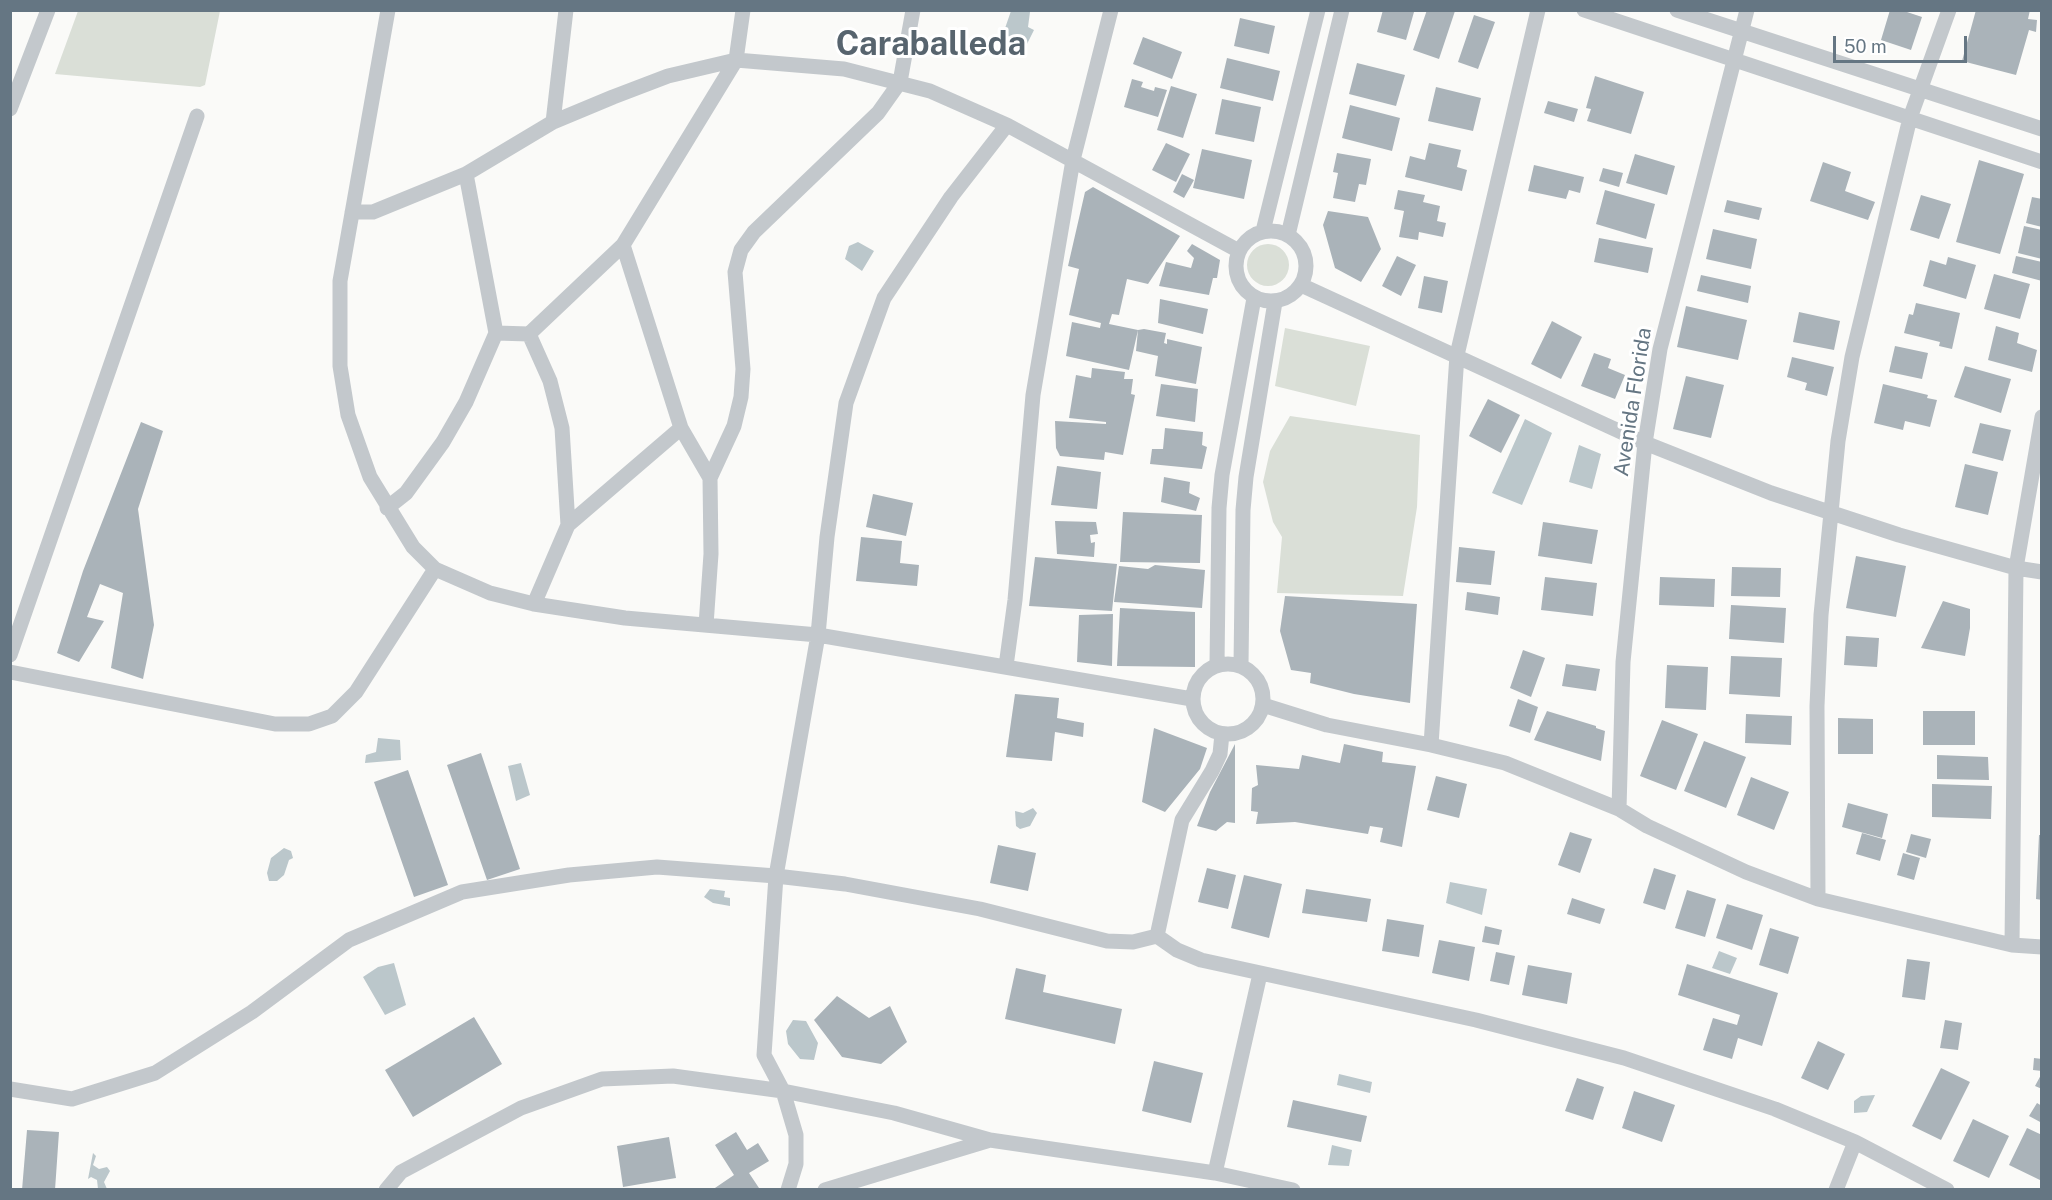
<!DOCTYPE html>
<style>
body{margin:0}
#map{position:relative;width:2052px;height:1200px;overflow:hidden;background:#fafaf8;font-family:"Public Sans",sans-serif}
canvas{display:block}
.frame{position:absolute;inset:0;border:12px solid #657683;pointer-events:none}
.scale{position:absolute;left:1833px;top:36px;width:134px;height:27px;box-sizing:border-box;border:3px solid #657683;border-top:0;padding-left:8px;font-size:18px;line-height:21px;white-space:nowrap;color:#657683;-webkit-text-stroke:4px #fff;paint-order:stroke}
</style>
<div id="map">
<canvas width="2052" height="1200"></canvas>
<div class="frame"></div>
<div class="scale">50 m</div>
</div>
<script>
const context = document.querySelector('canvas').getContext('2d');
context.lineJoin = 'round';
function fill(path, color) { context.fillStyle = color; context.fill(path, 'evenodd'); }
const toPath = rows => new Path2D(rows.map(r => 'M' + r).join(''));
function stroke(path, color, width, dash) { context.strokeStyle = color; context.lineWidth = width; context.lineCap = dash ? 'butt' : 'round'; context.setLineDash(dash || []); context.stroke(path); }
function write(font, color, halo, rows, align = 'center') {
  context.font = font + ' "Public Sans",sans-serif'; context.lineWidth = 6; context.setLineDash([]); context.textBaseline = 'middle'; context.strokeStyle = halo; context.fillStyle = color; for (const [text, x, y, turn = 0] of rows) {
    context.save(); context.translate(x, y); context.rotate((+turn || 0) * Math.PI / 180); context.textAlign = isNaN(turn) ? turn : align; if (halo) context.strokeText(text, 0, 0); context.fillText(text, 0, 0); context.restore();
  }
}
fill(toPath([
 [78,11,220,11,205,85,200,87,55,74],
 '1247 265a21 21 0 1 1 42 0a21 21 0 1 1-42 0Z',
 [1285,328,1370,346,1356,406,1275,386],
 [1290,416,1420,435,1417,507,1403,596,1277,593,1282,537,1273,522,1263,482,1270,451]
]), '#dadfd7');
fill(toPath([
 [1028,11,1030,12,1028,27,1034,30,1027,44,1003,34,1011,11],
 [858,242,874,251,862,271,845,259,849,246],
 [1525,419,1552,433,1522,505,1492,493],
 [1579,445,1601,454,1592,489,1569,482],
 [378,738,400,740,401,760,365,763,366,755,376,752],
 [521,763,530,795,516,801,508,766],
 [1033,808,1037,813,1030,826,1020,829,1016,826,1015,811,1023,813],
 [284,848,291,851,293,858,289,860,284,875,277,881,269,881,267,873,271,858],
 [1450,882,1487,889,1482,915,1446,903],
 [710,889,725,891,724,897,730,898,730,906,713,903,704,897],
 [1719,951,1737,958,1730,974,1712,968],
 [394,963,406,1005,385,1015,363,977,378,967],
 [793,1020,806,1021,818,1043,814,1060,800,1059,788,1044,786,1031],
 [1339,1074,1372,1082,1370,1093,1337,1085],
 [1875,1095,1867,1112,1854,1113,1854,1101,1861,1096],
 [1332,1145,1352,1150,1349,1166,1328,1165],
 [93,1153,96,1156,93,1165,99,1169,107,1167,110,1171,104,1182,107,1189,98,1189,97,1180,91,1177,88,1179]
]), '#bbc7cb');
fill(toPath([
 [1383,10,1414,12,1406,40,1377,32],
 [1427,10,1455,11,1439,59,1413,50],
 [1890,10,1901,10,1922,17,1911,50,1881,40],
 [1976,10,2030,10,2028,19,2037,20,2036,32,2029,30,2016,75,1962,61],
 [1474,15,1495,22,1478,69,1458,62],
 [1240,18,1275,26,1269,54,1234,46],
 [1143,37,1182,52,1172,79,1133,64],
 [1227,58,1280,71,1273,101,1220,88],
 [1357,63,1405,75,1396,106,1349,94],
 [1595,76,1644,92,1631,134,1587,121,1591,109,1586,108],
 [1132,79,1143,82,1141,87,1154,91,1155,87,1167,90,1158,117,1124,107],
 [1171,86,1197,94,1183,138,1157,130],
 [1436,87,1481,98,1473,131,1428,121],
 [1222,99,1261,107,1254,142,1215,134],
 [1548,101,1578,109,1574,122,1544,113],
 [1350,105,1400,118,1392,151,1342,138],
 [1166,143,1190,154,1176,182,1152,170],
 [1429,143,1461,150,1457,167,1467,170,1462,191,1405,177,1410,156,1425,160],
 [1202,149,1252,160,1244,199,1193,188],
 [1337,153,1371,159,1366,185,1359,184,1355,202,1333,198,1338,173,1333,172],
 [1635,154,1675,166,1667,195,1626,183],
 [1979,160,2024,174,2000,254,1956,242],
 [1823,162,1851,172,1845,191,1875,202,1868,220,1810,201],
 [1534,165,1584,177,1580,193,1569,190,1566,199,1528,191],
 [1603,168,1623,173,1619,187,1599,181],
 [1182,174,1194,180,1184,198,1173,192],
 [1093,187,1180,236,1148,284,1127,279,1119,315,1112,314,1109,324,1138,330,1129,370,1066,356,1072,322,1100,328,1101,323,1069,315,1079,269,1068,266,1085,192],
 [1398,190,1425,195,1423,202,1440,206,1437,221,1446,223,1443,237,1419,232,1418,240,1399,237,1404,211,1394,209],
 [1605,190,1655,204,1646,239,1596,224],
 [1921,195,1951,204,1939,239,1910,230],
 [2032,197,2042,199,2042,227,2026,223],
 [1727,200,1762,208,1759,220,1724,212],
 [1328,211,1368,217,1381,249,1361,282,1335,268,1323,225],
 [2024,226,2042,230,2042,259,2018,253],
 [1713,229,1757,239,1751,269,1706,259],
 [1599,238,1653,248,1648,273,1594,262],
 [1192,244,1220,260,1217,278,1213,278,1209,295,1159,286,1166,262,1191,268,1194,258,1187,251],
 [1397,256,1416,265,1401,296,1382,286],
 [2016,256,2042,262,2042,281,2012,273],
 [1948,257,1976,265,1966,299,1923,286,1930,260,1946,265],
 [1994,274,2030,284,2020,319,1984,309],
 [1701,275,1751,286,1748,303,1697,291],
 [1424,276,1448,281,1442,313,1418,308],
 [1160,299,1208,309,1203,334,1158,323],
 [1916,303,1960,313,1952,349,1939,346,1940,342,1904,333,1909,314,1913,315],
 [1686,306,1747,320,1738,360,1677,347],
 [1799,312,1840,321,1834,350,1793,342],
 [1552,321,1582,337,1561,379,1531,364],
 [1996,326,2019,333,2017,343,2037,350,2032,372,1988,360],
 [1144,329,1166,333,1164,343,1167,344,1167,339,1202,347,1196,384,1155,376,1158,356,1136,351,1138,330],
 [1895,346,1928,353,1922,379,1889,372],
 [1594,353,1611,359,1608,368,1625,375,1615,399,1581,386],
 [1792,357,1834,367,1827,396,1805,390,1807,383,1787,377],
 [1965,366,2011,379,2001,413,1954,397],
 [1092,368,1125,372,1124,379,1133,379,1131,394,1135,395,1123,455,1105,452,1104,460,1060,456,1056,448,1055,421,1106,424,1106,422,1069,418,1076,375,1091,378],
 [1686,376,1724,385,1711,438,1673,429],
 [1161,384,1198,389,1195,422,1156,416],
 [1883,384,1928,395,1927,398,1937,400,1930,427,1905,421,1903,430,1874,423],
 [1488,399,1520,415,1501,453,1469,436],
 [141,422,163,431,138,509,154,625,143,679,111,668,123,593,100,584,87,617,104,621,79,662,57,653,83,571],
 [1980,423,2011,430,2003,461,1972,453],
 [1165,428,1203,432,1202,445,1207,447,1202,469,1150,464,1152,449,1163,449],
 [1965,464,1998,472,1988,515,1955,507],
 [1057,466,1101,472,1097,509,1051,505],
 [1164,477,1190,482,1189,493,1200,498,1196,511,1161,502],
 [873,494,913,503,906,536,866,527],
 [1123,512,1202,515,1200,563,1120,562],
 [1055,521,1096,522,1098,534,1090,535,1091,543,1095,542,1094,557,1057,554],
 [1543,522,1598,530,1592,564,1538,556],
 [861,537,902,541,900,563,919,565,917,586,856,581],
 [1459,547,1495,551,1491,585,1456,582],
 [1856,556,1906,566,1896,617,1846,608],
 [1035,557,1117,564,1112,611,1029,606],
 [1155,565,1205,570,1202,608,1114,602,1119,566,1148,569],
 [1732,567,1781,568,1780,597,1731,596],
 [1545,577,1597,583,1593,616,1541,610],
 [1660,577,1715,579,1714,607,1659,605],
 [1467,592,1500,597,1498,615,1465,610],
 [1285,596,1417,604,1410,703,1354,694,1310,683,1311,673,1291,670,1280,631],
 [1943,601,1970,609,1970,628,1965,656,1921,648],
 [1731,605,1786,608,1784,643,1729,639],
 [1120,608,1195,612,1195,667,1117,666],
 [1113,614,1112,666,1077,662,1079,615],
 [1846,636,1879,638,1877,667,1844,665],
 [1523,650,1545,658,1531,697,1510,688],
 [1731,656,1782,658,1780,697,1729,694],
 [1566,664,1600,669,1596,691,1562,686],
 [1667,665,1708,667,1706,710,1665,708],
 [1015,694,1059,698,1057,718,1084,723,1083,737,1055,732,1052,761,1006,757],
 [1518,699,1538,707,1530,733,1509,726],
 [1547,711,1596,726,1596,728,1605,731,1601,761,1534,740],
 [1923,711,1975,711,1975,745,1923,745],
 [1746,714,1792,716,1791,745,1745,743],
 [1838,718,1873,719,1873,754,1838,754],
 [1662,720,1698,734,1676,790,1640,776],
 [1154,728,1207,748,1200,769,1165,812,1142,802],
 [1704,741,1746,757,1726,808,1684,791],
 [1235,744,1235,823,1227,822,1216,831,1197,826,1210,792],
 [1344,744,1383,752,1382,762,1416,766,1402,847,1380,842,1383,828,1370,826,1368,834,1295,822,1256,824,1258,812,1251,811,1252,788,1258,785,1256,765,1299,769,1302,755,1340,763],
 [481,753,520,869,487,880,447,765],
 [1937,755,1988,757,1989,780,1937,779],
 [408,770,448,885,414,897,374,782],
 [1436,776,1467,784,1459,818,1427,810],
 [1751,777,1789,792,1774,830,1737,815],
 [1932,784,1992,786,1991,819,1932,817],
 [1848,803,1888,814,1882,838,1842,827],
 [1570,832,1592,839,1580,873,1558,865],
 [1862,833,1886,840,1880,861,1856,854],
 [1911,834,1931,839,1926,858,1906,852],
 [2039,835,2042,835,2042,900,2036,899],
 [998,845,1036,853,1028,891,990,883],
 [1903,853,1920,858,1914,880,1897,875],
 [1207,868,1236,875,1228,909,1198,902],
 [1654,868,1676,875,1665,910,1643,903],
 [1244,875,1282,884,1269,938,1231,928],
 [1306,889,1371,899,1367,922,1302,913],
 [1687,890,1716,899,1705,937,1675,928],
 [1572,898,1605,909,1600,924,1567,914],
 [1727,904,1763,915,1752,950,1716,938],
 [1387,919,1424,925,1419,957,1382,951],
 [1485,926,1502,930,1499,945,1482,942],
 [1770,928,1799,937,1788,974,1759,965],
 [1439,940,1475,947,1469,981,1432,973],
 [1496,952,1515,956,1509,985,1490,981],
 [1907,959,1930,962,1925,1000,1902,997],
 [1687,964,1778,993,1762,1046,1738,1038,1732,1059,1703,1050,1713,1018,1737,1025,1740,1015,1678,995],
 [1528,965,1572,973,1567,1004,1522,995],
 [1016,968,1046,975,1043,992,1122,1009,1115,1044,1005,1019],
 [837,996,869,1018,890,1006,907,1042,881,1064,842,1057,814,1020],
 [474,1017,502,1064,413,1117,385,1070],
 [1945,1020,1962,1023,1958,1050,1940,1048],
 [1818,1041,1845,1054,1828,1090,1801,1078],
 [2034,1058,2042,1059,2042,1071,2033,1070],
 [1154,1061,1203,1073,1191,1123,1142,1111],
 [1941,1068,1970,1082,1941,1140,1912,1126],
 [2042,1073,2042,1089,2035,1086],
 [1577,1078,1604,1087,1593,1120,1565,1111],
 [1634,1091,1675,1105,1662,1142,1622,1128],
 [1293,1100,1367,1116,1361,1142,1287,1127],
 [2037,1103,2042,1106,2042,1123,2029,1116],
 [1973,1119,2009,1136,1989,1178,1953,1161],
 [2027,1128,2042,1135,2042,1181,2009,1165],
 [27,1130,59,1132,55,1190,22,1190],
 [736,1132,747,1150,758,1143,769,1161,749,1173,759,1188,712,1190,734,1175,715,1145],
 [669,1137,676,1178,623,1187,617,1146]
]), '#aab3b9');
stroke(toPath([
 [388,10,340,281,340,366,348,415,370,477,413,547,435,569,490,593,534,604,625,618,818,635,1192,699],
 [1584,10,2042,162],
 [1677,10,2042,129],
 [10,109,48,10],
 [553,122,566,10],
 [352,212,373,212,466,174,553,122,613,97,668,76,736,60,844,69,930,91,1007,125,1239,251],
 '1236 266a35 35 0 1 1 70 0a35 35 0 1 1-70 0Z',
 [1263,231,1318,10],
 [1288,235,1342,10],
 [623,245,681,428,710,478],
 [1301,285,1645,443,1771,493,1899,535,2016,568,2042,572],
 [496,333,529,334,623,245,736,60,743,10],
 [529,334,550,381,562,428,568,525],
 [387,508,406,493,443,442,466,402,496,333,466,174],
 [534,604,568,525,681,428],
 [706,625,711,554,710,478,734,426,741,397,743,369,735,272,741,250,754,232,878,113,900,82,913,10],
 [10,655,197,116],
 '1193 699a35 35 0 1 1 70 0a35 35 0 1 1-70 0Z',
 [1217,664,1219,508,1222,475,1254,298],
 [1241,665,1243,510,1246,477,1275,302],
 [1006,666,1015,600,1033,395,1073,160,1111,10],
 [10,672,275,724,309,724,332,716,356,692,435,569],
 [1263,705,1327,725,1431,745,1505,763,1619,809,1647,826,1746,872,1818,899,2012,945,2042,947],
 [1431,745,1457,355,1538,10],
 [1619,809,1623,662,1645,443,1660,349,1747,10],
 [1818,899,1817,706,1821,615,1838,441,1852,357,1910,118,1949,10],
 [1157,936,1182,820,1212,771,1220,754,1222,734],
 [2012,945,2016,568,2042,417],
 [10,1089,72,1099,155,1073,252,1012,349,940,462,892,569,875,657,867,776,876,845,884,980,909,1107,941,1133,942,1157,936,1177,950,1201,960,1476,1020,1624,1058,1775,1109,1855,1142,1947,1190],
 [1215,1173,1260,974],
 [386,1190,401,1172,521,1108,602,1079,673,1076,783,1091,894,1113,990,1140,1215,1173,1293,1190],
 [788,1190,796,1164,796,1135,783,1091,764,1055,776,876,818,635,827,537,846,403,884,298,951,197,1007,125],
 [825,1190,990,1140],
 [1836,1190,1855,1142]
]), '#c3c8cc', 15);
write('21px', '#657683', '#fff', [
 ["Avenida Florida",1633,402,-81]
]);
write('bold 33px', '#57646e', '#fff', [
 ["Caraballeda",931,45]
]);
</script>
